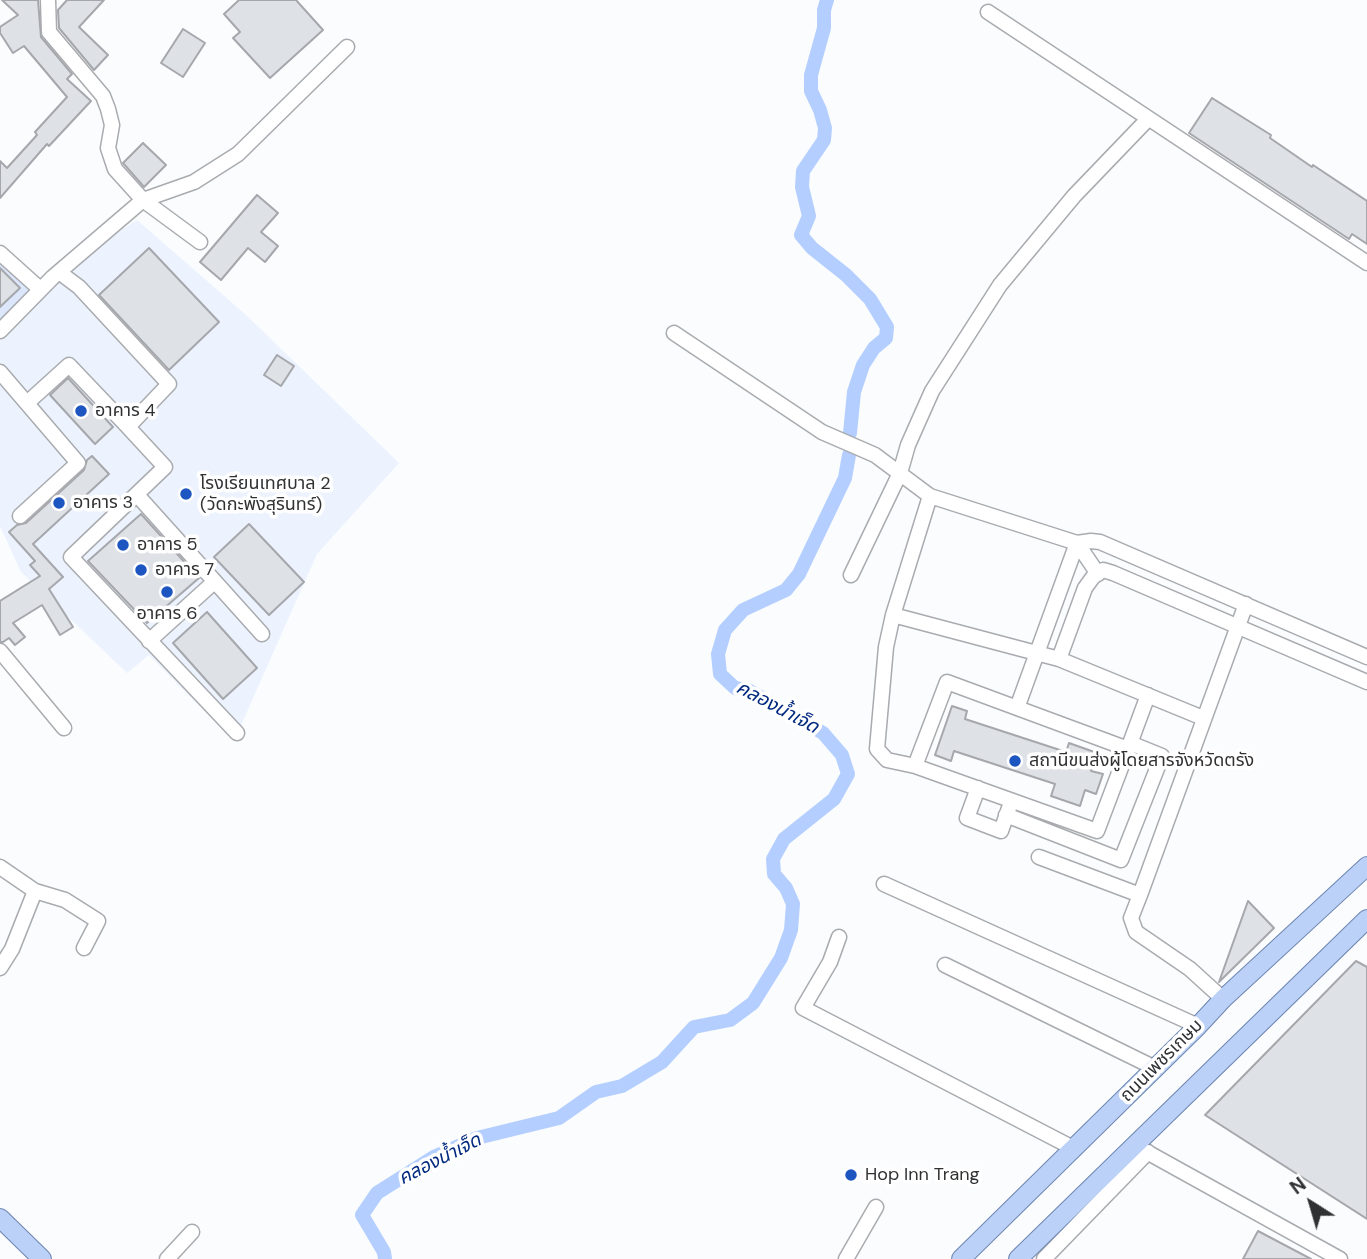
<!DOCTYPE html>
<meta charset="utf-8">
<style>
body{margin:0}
#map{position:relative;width:1367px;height:1259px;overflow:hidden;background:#fafcfe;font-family:"DM Sans",sans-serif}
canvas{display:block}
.north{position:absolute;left:1276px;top:1168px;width:70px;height:70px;-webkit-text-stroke:5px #fff;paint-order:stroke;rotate:323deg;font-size:19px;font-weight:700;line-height:28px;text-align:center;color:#303133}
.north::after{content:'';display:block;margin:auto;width:24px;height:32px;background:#303133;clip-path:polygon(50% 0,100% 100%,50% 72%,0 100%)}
</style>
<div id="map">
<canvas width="1367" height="1259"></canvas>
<div class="north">N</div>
</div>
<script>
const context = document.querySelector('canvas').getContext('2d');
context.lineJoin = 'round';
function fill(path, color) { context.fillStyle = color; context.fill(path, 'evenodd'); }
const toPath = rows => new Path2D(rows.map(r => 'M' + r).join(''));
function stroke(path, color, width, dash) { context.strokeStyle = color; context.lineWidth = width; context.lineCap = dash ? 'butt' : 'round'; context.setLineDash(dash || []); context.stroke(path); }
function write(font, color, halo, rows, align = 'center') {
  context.font = font + ' "DM Sans","Noto Sans Thai",sans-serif'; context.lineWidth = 7; context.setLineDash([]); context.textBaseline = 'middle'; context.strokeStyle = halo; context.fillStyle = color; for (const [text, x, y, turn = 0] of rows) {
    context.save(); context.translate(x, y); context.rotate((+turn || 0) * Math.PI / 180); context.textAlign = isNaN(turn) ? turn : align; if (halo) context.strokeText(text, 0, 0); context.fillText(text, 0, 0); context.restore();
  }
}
fill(toPath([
 [137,220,245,314,399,463,317,554,234,741,149,655,127,673,21,572,0,526,0,338,67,272,102,243]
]), '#ecf3fe');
fill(toPath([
 [0,253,40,289,0,331]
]), '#dce7fc');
stroke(toPath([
 [827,0,824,10,824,28,811,75,811,91,820,110,825,128,824,140,803,171,802,187,809,216,801,235,812,248,846,275,870,299,887,327,886,338,874,348,863,365,854,392,850,433],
 [385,1259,384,1252,362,1215,377,1193,434,1157,477,1138,559,1118,596,1092,622,1086,662,1062,694,1027,730,1020,753,1003,781,958,791,930,793,904,786,888,774,874,773,859,784,839,834,799,848,774,842,755,823,733,748,690,735,688,720,674,718,654,725,630,743,610,786,590,799,574,845,478,849,455]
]), '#b4cfff', 14);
const building = toPath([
 [2,0,38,0,41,37,72,74,67,79,91,101,49,146,47,144,0,198,0,161,7,168,37,135,35,132,67,97,24,46,13,53,0,33,0,27,18,15,2,0],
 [67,0,104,0,79,27,108,55,94,70,59,28,58,10,67,0],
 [239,0,296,0,323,30,270,78,233,38,240,32,224,14,239,0],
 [183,29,205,43,183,77,161,63,183,29],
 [1212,98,1271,135,1270,138,1312,167,1313,165,1367,201,1367,244,1352,234,1349,239,1189,133,1212,98],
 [143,143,166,165,144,187,123,163,143,143],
 [257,195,278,213,261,232,278,246,265,262,248,248,221,280,200,262,257,195],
 [149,248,219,322,169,370,99,295,149,248],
 [0,268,20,288,0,307,0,268],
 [277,355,294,366,281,386,264,375,277,355],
 [68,378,113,427,95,444,50,395,68,378],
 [92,456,109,474,33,544,63,577,49,589,73,627,60,635,42,605,13,623,25,637,15,645,9,638,3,642,0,642,0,601,40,576,30,565,35,561,9,532,17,525,26,523,84,470,87,460,92,456],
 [141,514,199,578,147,623,88,561,141,514],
 [249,524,304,582,269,615,214,557,249,524],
 [207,612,257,668,223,699,173,643,207,612],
 [952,706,967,711,965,719,1066,752,1069,743,1097,753,1091,771,1103,774,1096,794,1085,790,1080,806,1051,796,1055,784,954,751,951,761,935,755,952,706],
 [1248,901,1274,928,1219,982,1248,901],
 [1356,961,1367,967,1367,1219,1205,1115,1356,961],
 [1258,1231,1311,1259,1243,1259,1258,1231]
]);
fill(building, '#dee1e5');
stroke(building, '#a5a7ac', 2);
const minor = toPath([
 [48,0,49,32,103,96,108,109,112,125,108,148,115,169,143,200,200,242],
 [988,12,1367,263],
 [0,253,40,289],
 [59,272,79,287,169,384,128,427,165,467,71,557,237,733],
 [0,331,53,277,143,200,194,182,238,154,347,47],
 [674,333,822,432,875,455,930,496],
 [0,372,78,463,20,516],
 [27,403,69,365,128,427],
 [138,496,262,634],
 [851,575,900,473,908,445,932,391,1000,285,1074,196,1148,119],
 [893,615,1059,659,1203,718],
 [149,641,214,582],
 [0,651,64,728],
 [1059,659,1085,588,1093,577,1103,570,1113,573,1367,682],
 [1017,708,1077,543,1091,541,1100,542,1367,657],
 [1128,749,947,682,915,766,1097,831,1128,749,1148,695],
 [915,766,887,760,877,749,886,647,893,615,930,496,1077,543,1098,574],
 [978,788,967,818,1001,831,1009,808],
 [1006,815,1121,860,1162,756,1130,743],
 [1039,857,1140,895,1131,918,1136,932,1190,969,1223,999],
 [0,867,35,891,65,900,98,921,84,948],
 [884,884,1198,1026],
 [1140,895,1246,604],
 [839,937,830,962,803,1008,1073,1148],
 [945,965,1155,1068],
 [0,968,12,949,35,891],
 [1136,1146,1340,1259],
 [167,1259,192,1232],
 [846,1259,876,1207],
 [1044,1259,1148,1152]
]);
const major = toPath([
 [0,1218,42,1259],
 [961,1259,1198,1026,1223,999,1367,866],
 [1018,1259,1367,919]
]);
stroke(minor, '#a9abaf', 17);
stroke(major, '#6d85b0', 20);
stroke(minor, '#fff', 14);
stroke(major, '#bbd1f8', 18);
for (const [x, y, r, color] of [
 [81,411,7,"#1d55c1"],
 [186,494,7,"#1d55c1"],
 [59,503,7,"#1d55c1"],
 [123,545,7,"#1d55c1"],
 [141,570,7,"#1d55c1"],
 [167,592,7,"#1d55c1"],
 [1015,761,7,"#1d55c1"],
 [851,1175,7,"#1d55c1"]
]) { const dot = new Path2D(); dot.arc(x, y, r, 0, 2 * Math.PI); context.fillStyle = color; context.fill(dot); stroke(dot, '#fff', 2.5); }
write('18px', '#303133', '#fff', [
 ["อาคาร 4",95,411],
 ["โรงเรียนเทศบาล 2",200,484],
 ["(วัดกะพังสุรินทร์)",200,505],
 ["อาคาร 3",73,503],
 ["อาคาร 5",137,545],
 ["อาคาร 7",155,570],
 ["อาคาร 6",167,614,"center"],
 ["สถานีขนส่งผู้โดยสารจังหวัดตรัง",1029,761],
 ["Hop Inn Trang",865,1175]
], 'left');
write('18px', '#303133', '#fff', [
 ["ถนนเพชรเกษม",1162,1061,-45]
]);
write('italic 19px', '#00297f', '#fff', [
 ["คลองน้ำเจ็ด",777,708,28],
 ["คลองน้ำเจ็ด",440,1160,-27]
]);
</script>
